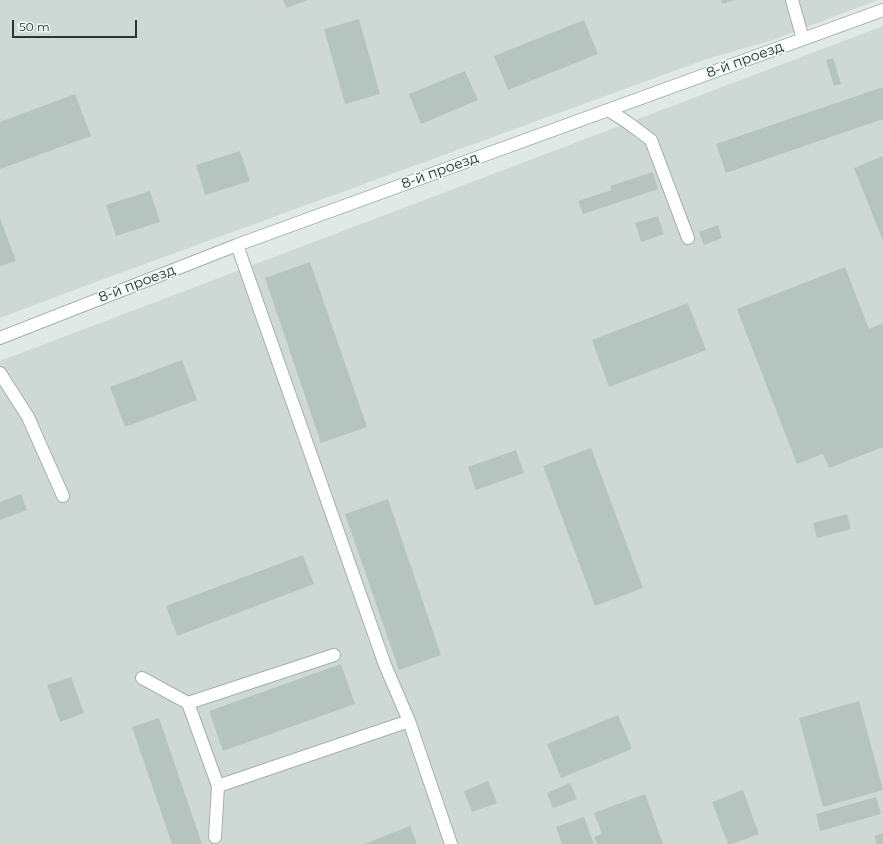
<!DOCTYPE html>
<meta charset="utf-8">
<style>
body{margin:0}
#map{position:relative;width:883px;height:844px;overflow:hidden;background:#e0e9e6;font-family:Montserrat,sans-serif}
canvas{display:block}
.scale{position:absolute;left:12px;top:20px;width:125px;height:18px;box-sizing:border-box;border:2px solid #223834;border-top:0;padding-left:5px;font-size:12px;line-height:14px;white-space:nowrap;color:#223834;-webkit-text-stroke:3px #f0f6f4;paint-order:stroke}
</style>
<div id="map">
<canvas width="883" height="844"></canvas>
<div class="scale">50 m</div>
</div>
<script>
const context = document.querySelector('canvas').getContext('2d');
context.lineJoin = 'round';
function fill(path, color) { context.fillStyle = color; context.fill(path, 'evenodd'); }
const toPath = rows => new Path2D(rows.map(r => 'M' + r).join(''));
function stroke(path, color, width, dash) { context.strokeStyle = color; context.lineWidth = width; context.lineCap = dash ? 'butt' : 'round'; context.setLineDash(dash || []); context.stroke(path); }
function write(font, color, halo, rows, align = 'center') {
  context.font = font + ' Montserrat,sans-serif'; context.lineWidth = 3.5; context.setLineDash([]); context.textBaseline = 'middle'; context.strokeStyle = halo; context.fillStyle = color; for (const [text, x, y, turn = 0] of rows) {
    context.save(); context.translate(x, y); context.rotate((+turn || 0) * Math.PI / 180); context.textAlign = isNaN(turn) ? turn : align; if (halo) context.strokeText(text, 0, 0); context.fillText(text, 0, 0); context.restore();
  }
}
fill(toPath([
 [0,0,878,0,770,41,707,59,109,277,0,318],
 [883,26,883,844,0,844,0,361]
]), '#ced9d5');
fill(toPath([
 [283,0,308,0,286,8],
 [721,0,734,0,722,4],
 [359,19,380,94,345,104,324,29],
 [584,20,598,54,508,90,494,56],
 [833,58,841,84,834,86,826,60],
 [465,71,478,100,421,124,409,94],
 [883,87,883,119,726,173,716,144],
 [75,94,91,136,0,169,0,122],
 [240,151,250,181,205,195,196,165],
 [883,156,883,241,854,168],
 [653,172,658,189,583,214,578,201,612,190,610,186],
 [150,191,160,222,116,236,106,205],
 [658,216,664,234,641,242,635,223],
 [0,218,16,261,0,266],
 [718,225,722,238,704,245,699,232],
 [310,262,367,427,321,443,265,278],
 [845,267,869,329,883,323,883,447,829,468,823,454,797,464,737,309],
 [688,303,706,350,609,387,592,340],
 [182,360,197,400,125,427,110,387],
 [591,448,643,588,595,606,543,466],
 [516,450,524,473,476,490,468,467],
 [21,494,27,510,0,520,0,502],
 [388,499,441,655,399,670,345,514],
 [847,514,851,529,817,538,813,523],
 [303,555,314,584,177,636,166,606],
 [341,664,355,704,223,751,209,711],
 [71,677,84,713,60,722,47,685],
 [859,701,883,790,823,807,799,718],
 [618,715,632,749,561,778,547,744],
 [159,718,202,844,172,844,132,727],
 [488,781,497,803,472,812,464,791],
 [570,783,577,799,553,808,547,793],
 [743,790,759,834,732,844,728,844,712,802],
 [645,794,663,844,597,844,594,837,602,834,594,813],
 [876,797,881,814,820,831,816,814],
 [584,817,594,844,562,844,556,827],
 [410,826,417,844,364,844],
 [883,833,883,844,877,844,874,836]
]), '#b6c4bf');
const minor = toPath([
 [792,0,803,39],
 [608,110,627,122,651,140,688,238],
 [237,245,385,665,409,721,451,844],
 [0,338,237,245,883,10],
 [0,373,28,417,63,496],
 [334,655,188,703,218,786,409,721],
 [142,678,188,703],
 [215,837,218,786]
]);
stroke(minor, '#a3b0ad', 14);
stroke(minor, '#fff', 12);
write('14px', '#223834', '#f0f6f4', [
 ["8-й проезд",745,60,-20],
 ["8-й проезд",440,171,-20],
 ["8-й проезд",137,284,-21]
]);
</script>
